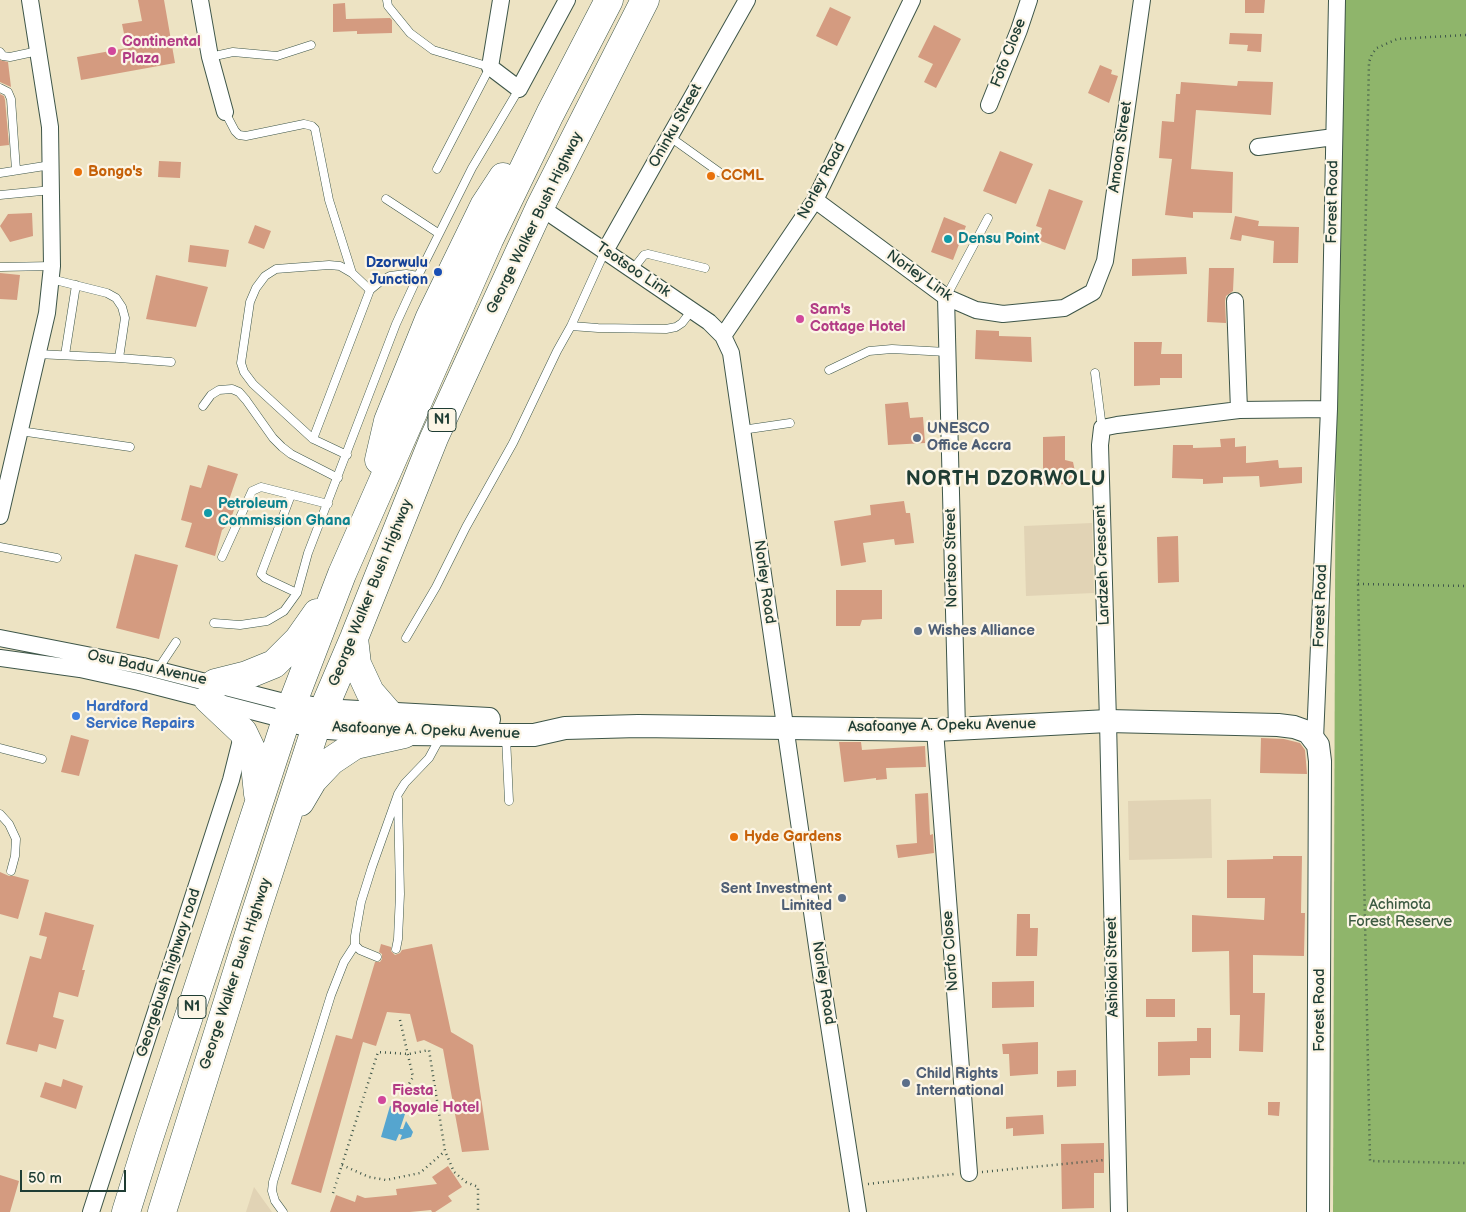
<!DOCTYPE html>
<style>
body{margin:0}
#map{position:relative;width:1466px;height:1212px;overflow:hidden;background:#ede3c3;font-family:"Balsamiq Sans",sans-serif}
canvas{display:block}
.scale{position:absolute;left:20px;top:1170px;width:106px;height:22px;box-sizing:border-box;border:2px solid #1f3d34;border-top:0;padding-left:6px;font-size:15px;line-height:18px;white-space:nowrap;color:#1f3d34;-webkit-text-stroke:4px #fcf5e5;paint-order:stroke}
</style>
<div id="map">
<canvas width="1466" height="1212"></canvas>
<div class="scale">50 m</div>
</div>
<script>
const context = document.querySelector('canvas').getContext('2d');
context.lineJoin = 'round';
function fill(path, color) { context.fillStyle = color; context.fill(path, 'evenodd'); }
const toPath = rows => new Path2D(rows.map(r => 'M' + r).join(''));
function stroke(path, color, width, dash) { context.strokeStyle = color; context.lineWidth = width; context.lineCap = dash ? 'butt' : 'round'; context.setLineDash(dash || []); context.stroke(path); }
function write(font, color, halo, rows, align = 'center') {
  context.font = font + ' "Balsamiq Sans",sans-serif'; context.lineWidth = 4.5; context.setLineDash([]); context.textBaseline = 'middle'; context.strokeStyle = halo; context.fillStyle = color; for (const [text, x, y, turn = 0] of rows) {
    context.save(); context.translate(x, y); context.rotate((+turn || 0) * Math.PI / 180); context.textAlign = isNaN(turn) ? turn : align; if (halo) context.strokeText(text, 0, 0); context.fillText(text, 0, 0); context.restore();
  }
}
fill(toPath([
 [1092,523,1094,593,1026,596,1024,526],
 [1211,799,1212,858,1129,860,1128,801],
 [254,1187,272,1212,246,1212]
]), '#e1d3b5');
fill(toPath([
 [1337,0,1466,0,1466,1212,1333,1212]
]), '#8fb56b');
fill(toPath([
 [390,1106,406,1111,400,1129,403,1129,406,1121,413,1132,411,1137,400,1140,402,1135,399,1134,396,1141,381,1137]
]), '#55a5cf');
fill(toPath([
 [138,0,164,0,175,63,81,80,77,57,127,48,122,24,142,21],
 [1245,0,1265,0,1264,13,1245,13],
 [345,3,346,19,390,18,392,20,392,33,357,34,357,31,333,32,333,4],
 [830,7,851,17,837,46,816,36],
 [934,25,961,39,936,88,924,82,933,64,918,57],
 [1230,33,1262,34,1261,52,1247,51,1248,45,1229,44],
 [0,60,8,62,11,87,0,82],
 [1100,65,1112,70,1111,74,1118,76,1109,103,1088,93],
 [1238,81,1273,82,1271,115,1196,110,1191,169,1233,172,1232,213,1193,212,1193,218,1165,215,1172,159,1159,158,1162,121,1174,122,1176,94,1180,94,1181,82,1237,86],
 [0,94,4,96,5,100,9,145,0,146],
 [1000,151,1033,164,1016,204,983,191],
 [159,161,181,162,180,178,158,177],
 [1049,189,1083,201,1065,250,1038,240,1042,228,1036,226],
 [32,213,33,236,10,242,0,226,8,214],
 [1235,216,1259,221,1258,226,1299,227,1298,263,1273,263,1274,241,1242,235,1241,241,1230,239],
 [944,217,966,226,953,260,931,252],
 [255,225,271,231,264,249,248,243],
 [190,245,229,250,226,267,188,262],
 [1186,257,1187,274,1132,276,1132,259],
 [1209,268,1234,268,1233,291,1226,296,1225,301,1226,323,1207,322],
 [0,273,20,275,17,300,0,299],
 [156,275,208,287,196,327,146,319],
 [976,330,999,331,999,336,1031,337,1032,362,975,359],
 [1134,342,1162,342,1161,354,1182,354,1182,378,1160,378,1160,385,1134,386],
 [908,402,910,418,923,417,925,443,888,445,885,404],
 [1065,436,1065,460,1073,462,1076,476,1070,478,1067,484,1043,485,1043,437],
 [1235,438,1235,447,1246,446,1246,463,1278,460,1279,468,1302,467,1302,483,1260,487,1259,476,1223,477,1223,483,1203,484,1203,479,1172,478,1173,445,1193,445,1193,448,1221,447,1220,439],
 [208,465,238,474,229,500,235,507,229,524,222,530,215,556,185,547,192,523,181,520,190,485,201,488],
 [904,501,906,513,910,513,914,543,895,545,894,539,863,543,866,562,841,566,834,521,871,515,870,505],
 [1178,536,1179,582,1158,583,1157,537],
 [135,554,178,565,159,639,116,628],
 [836,590,882,590,882,619,862,620,860,626,836,626],
 [71,735,89,740,79,776,61,772],
 [1261,738,1284,739,1300,743,1305,750,1307,774,1260,773],
 [839,742,861,742,862,750,925,746,926,767,886,768,887,779,876,780,876,778,844,782],
 [928,793,930,835,933,834,934,853,898,858,896,845,917,843,915,794],
 [1273,856,1302,856,1301,913,1305,913,1304,956,1253,955,1253,993,1265,993,1263,1052,1239,1051,1240,1015,1230,1015,1229,951,1192,952,1192,915,1264,920,1265,898,1227,898,1227,860,1273,859],
 [0,872,9,876,14,876,29,880,18,919,0,914],
 [45,912,94,925,82,970,85,970,78,997,59,992,53,1017,64,1020,56,1049,39,1044,37,1052,6,1044,30,956,41,959,47,937,39,935],
 [1017,914,1030,914,1030,928,1038,928,1037,956,1016,956],
 [381,944,391,947,391,951,395,955,400,953,402,950,432,944,451,1032,473,1045,489,1150,462,1152,443,1049,424,1040,417,1042,410,1014,387,1012,376,1046,363,1042,321,1193,291,1184,336,1035,352,1039,375,962,380,962,382,959,382,954,379,952],
 [1034,981,1034,1007,992,1008,992,982],
 [1146,999,1175,999,1175,1017,1146,1017],
 [1197,1028,1211,1028,1211,1058,1190,1058,1190,1075,1158,1076,1158,1042,1197,1041],
 [1038,1042,1038,1074,1010,1076,1009,1054,1003,1054,1002,1044],
 [1076,1070,1076,1086,1057,1087,1057,1071],
 [63,1079,83,1086,76,1109,40,1097,45,1082,61,1087],
 [1268,1102,1280,1102,1279,1116,1268,1115],
 [1043,1115,1044,1134,1013,1136,1013,1128,1006,1129,1006,1117],
 [1104,1143,1104,1173,1094,1173,1094,1208,1062,1209,1061,1144],
 [448,1166,462,1187,448,1196,452,1201,435,1212,432,1212,431,1210,410,1212,330,1212,336,1195,355,1202,357,1195,365,1198,397,1195,396,1189,437,1184,432,1177],
 [0,1175,19,1181,10,1212,0,1212]
]), '#d49b80');
const lane = toPath([
 [387,0,388,6,410,33,433,50,490,67,437,169],
 [0,52,3,56,10,57,38,51],
 [210,57,233,52,277,56,311,45],
 [0,88,8,92,11,99,16,170],
 [225,112,235,131,239,135,246,136,304,124,312,126,315,129,329,200,352,273],
 [670,137,719,172],
 [0,173,51,165],
 [0,195,52,190],
 [386,199,438,233],
 [0,267,52,266],
 [633,269,644,255,648,254,705,268],
 [51,279,107,293,116,298,122,307,125,318,119,358],
 [946,297,988,218],
 [571,326,605,251],
 [37,354,119,358,171,362],
 [65,355,76,285],
 [829,370,869,351,892,349,947,352],
 [1095,373,1102,428],
 [203,406,211,395,219,390,232,389,239,392,246,400,273,438,282,447,291,454,338,478],
 [742,430,790,423],
 [20,431,130,447],
 [313,439,370,290,381,281,390,276,406,274,418,276],
 [347,455,313,439,253,384,244,372,241,363,250,302,256,288,265,276,276,269,329,265,340,266,352,273,370,290],
 [291,495,261,574,265,578,297,593],
 [0,547,57,558],
 [222,557,252,491,261,487,328,504],
 [214,623,240,625,267,621,284,611,297,593,308,553,396,324,418,276,472,168,519,89],
 [406,638,436,587,466,527,513,443,557,351,571,326,598,328,666,329,676,327,682,323,692,310],
 [158,669,176,642],
 [506,737,509,801],
 [0,748,42,759],
 [0,814,9,824,16,839,15,856,11,871],
 [396,949,398,939,400,894,398,799],
 [377,957,360,950,355,945,355,936,361,902,372,867,398,794,405,783,429,758,441,736],
 [283,1212,275,1201,272,1191,273,1182,331,995,344,962,355,945]
]);
const street = toPath([
 [200,0,210,57,225,112],
 [501,0,490,67,519,89,567,0],
 [989,105,1019,30,1029,0],
 [1258,147,1334,137],
 [815,200,946,297,976,310,1003,314,1064,308,1093,292,1105,261,1142,0],
 [540,207,709,322,723,336,731,353,821,974,858,1212],
 [605,251,747,0],
 [946,297,957,729],
 [1235,301,1239,410],
 [723,336,815,200,912,0],
 [0,516,47,313,52,266,50,127,30,0],
 [0,638,143,666,292,704],
 [0,658,80,669,139,682,286,720],
 [935,730,969,1173],
 [1315,739,1329,409,1337,0],
 [91,1212,231,780,243,732],
 [1119,1212,1108,721,1100,445,1102,428,1117,425,1239,410,1329,409]
]);
const secondary = toPath([
 [292,704,322,710,489,719],
 [286,720,316,727,404,734,506,735,534,735,565,728,638,726,935,730,1108,721,1278,725,1294,727,1308,732,1318,745,1320,761,1318,1212]
]);
const highway = toPath([
 [379,460,388,421,430,317,484,206,503,177],
 [354,638,357,664,370,692,390,715],
 [215,683,247,675,274,664,298,640,317,613],
 [208,699,243,732,254,755,258,794],
 [300,802,313,780,331,761,355,745,404,734],
 [126,1212,149,1138,286,720,342,574,489,240,550,114,609,0],
 [162,1212,255,915,316,727,354,638,434,438,540,207,645,0]
]);
stroke(lane, '#3e5649', 9);
stroke(street, '#3e5649', 18);
stroke(secondary, '#3e5649', 24);
stroke(highway, '#3e5649', 29);
stroke(toPath([
 [1466,35,1397,39,1377,48,1372,54,1369,62,1358,584,1370,1161,1466,1163],
 [1358,584,1466,586],
 [400,1020,413,1077,401,1098],
 [342,1165,369,1177,386,1180,420,1173,445,1151],
 [982,1172,1104,1160],
 [868,1184,954,1174],
 [333,1193,378,1052,409,1054,429,1050,445,1151,454,1172,466,1182,478,1187,478,1212]
]), '#3e5649', 2.5, [1, 4]);
stroke(lane, '#fff', 8);
stroke(street, '#fff', 16);
stroke(secondary, '#fff', 22);
stroke(highway, '#fff', 28);
for (const [x, y, r, color] of [
 [112,51,5,"#d1479c"],
 [78,172,5,"#e8710a"],
 [711,176,5,"#e8710a"],
 [948,239,5,"#0f9aa8"],
 [438,272,5,"#1a4fb4"],
 [800,319,5,"#d1479c"],
 [917,438,5,"#5c6f8a"],
 [208,513,5,"#0f9aa8"],
 [918,631,5,"#5c6f8a"],
 [76,716,5,"#3f7fe0"],
 [734,837,5,"#e8710a"],
 [842,898,5,"#5c6f8a"],
 [906,1083,5,"#5c6f8a"],
 [382,1100,5,"#d1479c"]
]) { const dot = new Path2D(); dot.arc(x, y, r, 0, 2 * Math.PI); context.fillStyle = color; context.fill(dot); stroke(dot, '#fcf5e5', 2); }
for (const [x, y, w] of [
 [442,420,28],
 [192,1007,28]
]) { const box = new Path2D(); box.roundRect(x - w / 2, y - 11.5, w, 23, 4); context.fillStyle = '#fcf5e5'; context.fill(box); stroke(box, '#1f3d34', 1); }
write('bold 14px', '#1f3d34', null, [
 ["N1",442,420],
 ["N1",192,1007]
]);
write('bold 15px', '#b23c85', '#fcf5e5', [
 ["Continental",122,42],
 ["Plaza",122,59],
 ["Sam's",810,310],
 ["Cottage Hotel",810,327],
 ["Fiesta",392,1091],
 ["Royale Hotel",392,1108]
], 'left');
write('15px', '#1f3d34', '#fcf5e5', [
 ["Fofo Close",1009,53,-69],
 ["Oninku Street",676,126,-61],
 ["Amoon Street",1121,147,-82],
 ["Norley Road",822,181,-62],
 ["Forest Road",1333,202,-89],
 ["George Walker Bush Highway",535,223,-64],
 ["Tsotsoo Link",633,270,34],
 ["Norley Link",919,276,35],
 ["Nortsoo Street",952,558,-91],
 ["Lardzeh Crescent",1103,565,-92],
 ["Norley Road",764,582,82],
 ["George Walker Bush Highway",371,593,-68],
 ["Forest Road",1321,606,-88],
 ["Osu Badu Avenue",147,668,12],
 ["Asafoanye A. Opeku Avenue",942,726,-1],
 ["Asafoanye A. Opeku Avenue",426,731,2],
 ["Norfo Close",951,951,-94],
 ["Ashiokai Street",1113,967,-91],
 ["Georgebush highway road",169,973,-72],
 ["George Walker Bush Highway",236,974,-72],
 ["Norley Road",823,983,81],
 ["Forest Road",1320,1010,-90]
]);
write('bold 15px', '#c56008', '#fcf5e5', [
 ["Bongo's",88,172],
 ["CCML",721,176],
 ["Hyde Gardens",744,837]
], 'left');
write('bold 15px', '#0d838f', '#fcf5e5', [
 ["Densu Point",958,239],
 ["Petroleum",218,504],
 ["Commission Ghana",218,521]
], 'left');
write('bold 15px', '#164399', '#fcf5e5', [
 ["Dzorwulu",428,263],
 ["Junction",428,280]
], 'right');
write('bold 15px', '#4e5e75', '#fcf5e5', [
 ["UNESCO",927,429],
 ["Office Accra",927,446],
 ["Wishes Alliance",928,631],
 ["Sent Investment",832,889,"right"],
 ["Limited",832,906,"right"],
 ["Child Rights",916,1074],
 ["International",916,1091]
], 'left');
write('bold 15px', '#366cbe', '#fcf5e5', [
 ["Hardford",86,707],
 ["Service Repairs",86,724]
], 'left');
write('15px', '#3d5b42', '#fcf5e5', [
 ["Achimota",1400,905],
 ["Forest Reserve",1400,922]
]);
context.letterSpacing = '1px';
write('bold 20px', '#1f3d34', '#fcf5e5', [
 ["NORTH DZORWOLU",1006,480]
]);
context.letterSpacing = '0px';
</script>
